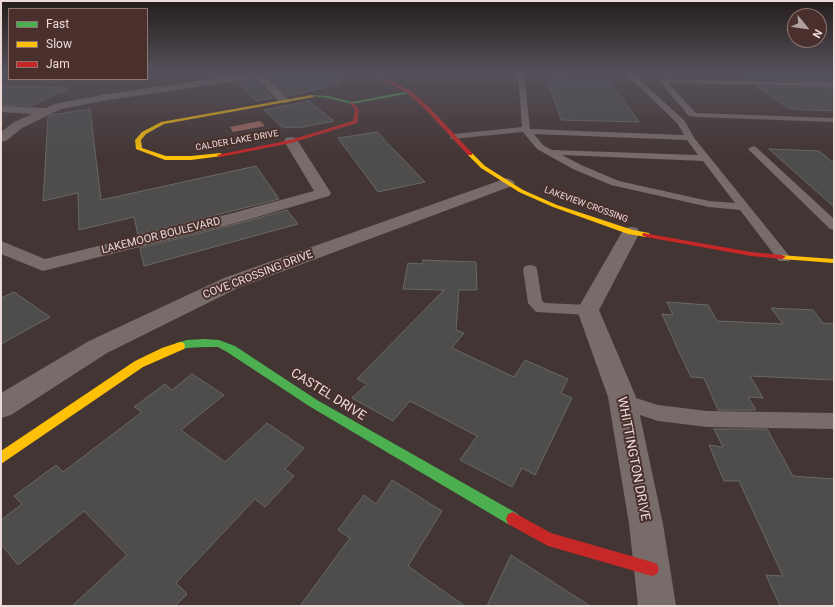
<!DOCTYPE html>
<style>
body{margin:0}
#map{position:relative;width:835px;height:607px;overflow:hidden;background:#433533;font-family:Roboto,sans-serif}
canvas{display:block}
.frame{position:absolute;inset:0;border:2px solid #ecdad8;pointer-events:none}
.legend{position:absolute;left:8px;top:8px;width:140px;height:72px;box-sizing:border-box;background:#4a302c;border:1px solid #8b7471;margin:0;padding:5px 7px;list-style:none;font-size:12px;color:#ecdad8}
.legend li{display:flex;align-items:center;gap:8px;height:20px}
.legend b{width:20px;border:1px solid #8b7471}
.north{position:absolute;left:787px;top:8px;width:40px;height:40px;box-sizing:border-box;background:#4a302c;border:1px solid #8b7471;border-radius:50%;rotate:119deg;font-size:11px;font-weight:700;line-height:16px;text-align:center;color:#ecdad8}
.north::after{content:'';display:block;margin:auto;width:14px;height:18px;background:#b1a09e;clip-path:polygon(50% 0,100% 100%,50% 72%,0 100%)}
</style>
<div id="map">
<canvas width="835" height="607"></canvas>
<div class="frame"></div>
<ul class="legend">
<li><b style="height:5px;background:#4caf50"></b>Fast</li>
<li><b style="height:5px;background:#ffc107"></b>Slow</li>
<li><b style="height:5px;background:#c62828"></b>Jam</li>
</ul>
<div class="north">N</div>
</div>
<script>
const context = document.querySelector('canvas').getContext('2d');
context.lineJoin = 'round';
function fill(path, color) { context.fillStyle = color; context.fill(path, 'evenodd'); }
const toPath = rows => new Path2D(rows.map(r => 'M' + r).join(''));
function stroke(path, color, width, dash) { context.strokeStyle = color; context.lineWidth = width; context.lineCap = dash ? 'butt' : 'round'; context.setLineDash(dash || []); context.stroke(path); }
function write(font, color, halo, rows, align = 'center') {
  context.font = font + ' Roboto,sans-serif'; context.lineWidth = 4; context.setLineDash([]); context.textBaseline = 'middle'; context.strokeStyle = halo; context.fillStyle = color; for (const [text, x, y, turn = 0] of rows) {
    context.save(); context.translate(x, y); context.rotate((+turn || 0) * Math.PI / 180); context.textAlign = isNaN(turn) ? turn : align; if (halo) context.strokeText(text, 0, 0); context.fillText(text, 0, 0); context.restore();
  }
}
fill(toPath([
 [260,121,265,126,233,132,230,127]
]), '#a36760');
const building = toPath([
 [264,73,339,73,340,84,287,96,264,73],
 [737,73,834,73,834,82,746,79,737,73],
 [547,79,610,81,639,122,561,120,547,79],
 [256,80,273,98,256,101,237,82,256,80],
 [1,86,69,88,30,106,1,105,1,86],
 [757,87,834,88,834,111,790,109,757,87],
 [309,101,334,121,298,128,297,127,283,128,264,110,309,101],
 [90,109,101,200,256,166,279,199,138,235,134,217,79,230,78,193,43,201,48,117,52,115,90,109],
 [377,132,425,182,378,192,338,138,377,132],
 [769,149,819,151,834,163,834,207,769,149],
 [287,210,298,224,144,266,140,248,240,223,287,210],
 [423,260,476,262,477,290,459,290,456,330,464,333,452,348,514,377,525,360,568,379,561,393,572,398,535,475,522,468,512,487,460,460,477,436,410,401,393,421,352,398,367,384,357,379,444,290,403,289,408,263,422,264,423,260],
 [14,292,50,317,1,344,1,298,14,292],
 [667,302,708,305,717,321,783,324,771,308,813,310,823,323,834,324,834,380,750,376,763,398,748,397,756,410,718,410,704,378,691,377,679,352,662,314,673,315,667,302],
 [192,374,224,395,181,430,225,462,267,423,304,448,285,469,294,476,265,507,255,499,176,583,187,594,175,606,72,606,127,555,84,511,18,565,1,544,1,520,22,504,14,496,56,465,63,472,142,412,134,407,165,384,172,390,192,374],
 [714,429,767,429,793,476,834,479,834,606,780,606,766,575,783,576,739,481,724,481,709,445,723,447,714,429],
 [392,480,442,511,408,566,465,606,300,606,350,538,338,530,364,495,376,504,392,480],
 [511,555,590,606,487,606,511,555]
]);
fill(building, '#4e4d4c');
stroke(building, '#676868', 1);
fill(toPath([
 [518,73,524,73,530,129,684,135,677,123,625,73,632,73,684,120,695,139,791,258,789,261,779,261,740,210,709,207,611,185,573,169,537,149,523,132,451,139,450,137,454,134,522,127,518,73],
 [534,134,687,140,698,155,552,150,543,145,534,134],
 [562,155,703,161,735,203,709,201,619,181,581,165,562,155],
 [662,79,834,83,834,87,668,83,696,113,834,118,834,122,696,117,689,116,660,82,659,81,662,79],
 [753,146,756,147,834,219,834,230,830,229,750,151,748,149,753,146],
 [530,265,535,266,537,269,542,301,545,303,588,305,593,306,596,310,593,314,588,315,536,312,528,303,523,269,525,266,530,265],
 [623,394,658,405,707,411,834,413,834,429,707,427,658,421,616,407,614,402,616,397,623,394]
]), '#786c6a');
fill(toPath([
 [254,73,262,73,290,101,288,103,280,103,257,78,108,100,61,109,22,128,6,141,1,142,1,132,14,122,32,114,1,112,1,106,45,108,58,103,108,94,254,73],
 [291,137,296,138,331,193,329,196,240,222,43,271,1,254,1,241,45,259,229,214,314,191,284,141,286,138,291,137],
 [507,178,512,180,515,183,512,186,238,288,107,353,11,415,1,418,1,393,89,341,224,278,507,178],
 [631,227,637,228,640,232,599,310,636,397,663,524,676,606,638,606,629,524,608,397,577,310,622,232,625,228,631,227]
]), '#786c6a');
fill(toPath([
 [409,91,411,93,352,104,328,98,310,96,312,95,328,96,352,102,409,91],
 [204,339,219,340,235,346,317,400,518,514,520,519,518,524,513,526,508,524,309,406,227,352,218,347,204,347,187,348,180,350,176,349,175,346,176,343,187,340,204,339]
]), '#4caf50');
fill(toPath([
 [312,95,314,97,164,124,146,134,141,140,142,148,166,156,191,156,220,153,222,154,222,156,191,160,165,160,136,149,135,140,142,132,161,122,312,95],
 [468,153,472,153,485,166,523,190,557,205,633,230,649,233,650,235,646,237,628,234,553,207,519,192,481,168,468,155,468,153],
 [779,255,834,259,834,263,782,259,778,257,779,255],
 [180,342,184,343,185,346,184,349,143,367,1,464,1,451,135,361,162,348,180,342]
]), '#ffc107');
fill(toPath([
 [371,73,376,73,411,91,429,107,472,153,472,155,468,155,425,109,407,93,371,73],
 [352,102,359,110,357,123,291,143,220,157,217,155,290,140,353,121,355,110,350,103,352,102],
 [643,233,751,252,782,255,786,257,782,259,751,256,646,237,642,235,643,233],
 [513,512,551,533,652,562,657,564,659,569,657,574,652,576,548,546,508,524,506,519,508,514,513,512]
]), '#c62828');
const sky = context.createLinearGradient(0, 0, 0, 158);
sky.addColorStop(0, '#251d1c');
sky.addColorStop(0.46, '#55515b');
sky.addColorStop(1, '#55515b00');
context.fillStyle = sky;
context.fillRect(0, 0, 835, 158);
write('9px', '#ecdad8', '#4a302c', [
 ["CALDER LAKE DRIVE",237,141,-10],
 ["LAKEVIEW CROSSING",586,205,20]
]);
write('11px', '#ecdad8', '#4a302c', [
 ["LAKEMOOR BOULEVARD",161,236,-14],
 ["COVE CROSSING DRIVE",258,275,-21]
]);
write('13px', '#ecdad8', '#4a302c', [
 ["CASTEL DRIVE",328,395,32],
 ["WHITTINGTON DRIVE",633,459,79]
]);
</script>
